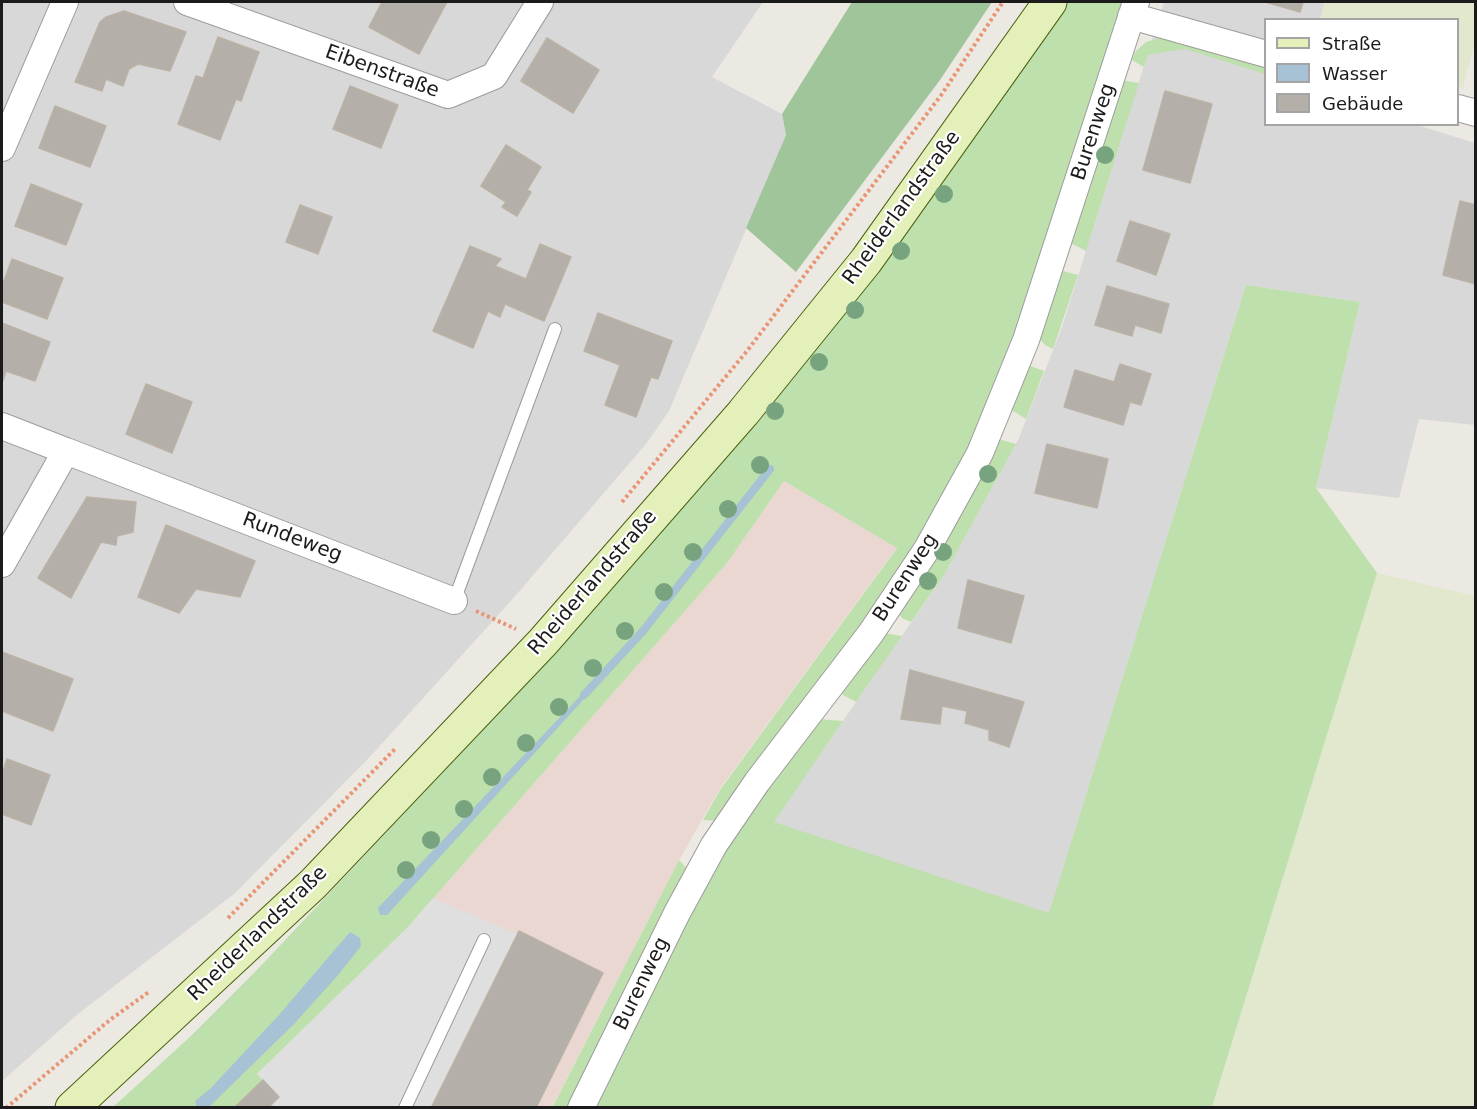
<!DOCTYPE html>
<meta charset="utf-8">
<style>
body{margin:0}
#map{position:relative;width:1477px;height:1109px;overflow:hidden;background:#ebe9e1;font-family:"DejaVu Sans",sans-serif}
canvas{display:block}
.frame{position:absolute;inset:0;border:3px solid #1b1b1b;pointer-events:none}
.legend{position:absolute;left:1264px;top:18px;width:195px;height:108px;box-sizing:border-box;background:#fff;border:2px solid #a4a4a4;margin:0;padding:8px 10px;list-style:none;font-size:18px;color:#1b1b1b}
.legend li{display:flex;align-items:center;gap:12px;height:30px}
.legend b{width:30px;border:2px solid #a4a4a4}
</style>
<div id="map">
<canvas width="1477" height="1109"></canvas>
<div class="frame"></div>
<ul class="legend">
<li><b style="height:8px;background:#e4f0ba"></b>Straße</li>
<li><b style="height:16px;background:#a6c2d4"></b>Wasser</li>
<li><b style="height:16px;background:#b4afa8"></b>Gebäude</li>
</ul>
</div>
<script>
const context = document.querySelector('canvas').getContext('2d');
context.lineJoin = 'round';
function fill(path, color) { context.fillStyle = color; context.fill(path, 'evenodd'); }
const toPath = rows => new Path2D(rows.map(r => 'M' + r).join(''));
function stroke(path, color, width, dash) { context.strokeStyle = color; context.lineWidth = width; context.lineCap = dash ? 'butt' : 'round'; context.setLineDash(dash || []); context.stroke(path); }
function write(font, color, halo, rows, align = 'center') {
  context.font = font + ' "DejaVu Sans",sans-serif'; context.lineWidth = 4.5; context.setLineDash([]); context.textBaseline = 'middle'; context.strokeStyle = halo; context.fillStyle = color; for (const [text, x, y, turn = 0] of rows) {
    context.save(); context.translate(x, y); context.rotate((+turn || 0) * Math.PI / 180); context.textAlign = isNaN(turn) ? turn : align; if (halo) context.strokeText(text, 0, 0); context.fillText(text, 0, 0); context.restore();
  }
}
fill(toPath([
 [2,2,763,2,712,77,782,114,786,135,669,411,646,444,510,602,367,760,234,894,78,1014,2,1081],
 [1164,2,1325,2,1320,19,1266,20,1266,124,1417,125,1475,143,1475,425,1419,419,1399,498,1316,488,1360,302,1246,285,1049,914,773,822,944,575,1019,438,1062,327]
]), '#d9d8d8');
fill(toPath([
 [784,481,897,547,719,790,679,860,552,1107,223,1108,408,927,727,563]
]), '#ead7d2');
fill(toPath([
 [1325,2,1475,2,1475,42,1463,88,1458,86,1458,20,1320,19],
 [1377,573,1475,596,1475,1107,1212,1108]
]), '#e2e8ce');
fill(toPath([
 [1064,2,1128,2,1012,352,975,444,897,580,718,821,703,820,720,790,897,548,784,481,727,563,408,927,257,1074,263,1080,234,1107,112,1108,192,1035,256,971,450,765,582,620],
 [1163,37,1265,65,1265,74,1185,49,1148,55,1144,67,1132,60,1135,52,1146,42],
 [1120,80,1139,83,1086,251,1069,242],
 [1059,270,1078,275,1053,349,1045,345,1036,335],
 [1246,285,1360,302,1316,488,1377,573,1212,1107,591,1108,677,939,742,821,818,719,843,721,774,822,1049,913],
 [1025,364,1044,371,1026,419,1010,409],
 [998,439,1016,444,944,575,911,622,902,618,896,610],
 [883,633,902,636,856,702,843,695,840,686],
 [679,860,689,871,569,1107,552,1108]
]), '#bde0ac');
fill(toPath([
 [852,2,992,2,940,80,796,272,746,228,786,135,782,114]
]), '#a0c59b');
fill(toPath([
 [433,898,517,934,431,1107,268,1107,279,1097,257,1074,408,927]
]), '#dfdfdf');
fill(toPath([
 [588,688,593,689,387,915,380,915,378,908],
 [350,932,360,938,361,946,339,974,294,1024,209,1107,197,1107,195,1101,210,1089,279,1015]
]), '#a6c2d4');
stroke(toPath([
 [584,695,643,631,770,469]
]), '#a6c2d4', 8);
const building = toPath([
 [382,2,447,2,419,54,369,27,382,2],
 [1265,2,1303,2,1300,12,1265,2],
 [124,11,186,32,170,71,138,64,129,69,123,86,106,79,102,91,75,82,100,22,106,17,124,11],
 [218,37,259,52,241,101,236,99,220,140,178,124,196,76,203,78,218,37],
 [547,38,599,70,573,113,521,81,547,38],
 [350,86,398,105,381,148,333,129,350,86],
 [1165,91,1212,104,1190,183,1143,170,1165,91],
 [55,106,106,126,90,167,39,148,55,106],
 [506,145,541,167,527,190,531,192,517,216,502,207,506,202,481,186,506,145],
 [31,184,82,204,66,245,15,226,31,184],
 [1460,201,1476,205,1476,284,1443,275,1460,201],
 [300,205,332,217,318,254,286,242,300,205],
 [1130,221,1170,234,1156,275,1117,261,1130,221],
 [540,244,571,257,544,321,505,304,500,317,488,311,473,348,433,331,470,246,501,259,495,266,526,279,540,244],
 [12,259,63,278,47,319,2,302,2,286,12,259],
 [1107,286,1169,304,1161,333,1135,325,1132,336,1095,325,1107,286],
 [598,313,672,341,658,379,651,377,636,417,605,405,620,365,584,351,598,313],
 [2,323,50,342,35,381,6,371,2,383,2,323],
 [1120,364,1151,374,1141,405,1130,402,1123,425,1064,407,1075,370,1114,382,1120,364],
 [146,384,192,402,172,453,126,434,146,384],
 [1047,444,1108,459,1097,508,1035,493,1047,444],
 [87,497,136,502,133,532,117,536,116,545,101,542,71,598,38,578,87,497],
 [166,525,255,561,240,597,196,589,179,613,138,597,166,525],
 [968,580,1024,596,1011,643,958,628,968,580],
 [2,652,73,679,53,731,2,711,2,652],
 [910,670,1024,702,1009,747,989,740,989,730,965,723,967,711,942,706,940,724,901,719,910,670],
 [7,759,50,775,31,825,2,814,2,774,7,759],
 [519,931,603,973,536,1108,431,1108,519,931],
 [263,1080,279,1097,268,1108,234,1108,263,1080]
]);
fill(building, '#b4afa8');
stroke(building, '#bbb2a6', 1.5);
const service = toPath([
 [454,601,555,329],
 [405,1108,484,940]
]);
const minor = toPath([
 [187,2,448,95,494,76,540,2],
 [1131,16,1266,54],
 [1458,108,1476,113],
 [2,148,65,2],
 [2,426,66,451],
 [2,564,66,451,454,601],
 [581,1108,677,913,714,845,757,782,871,633,927,549,980,453,1026,340,1136,2]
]);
const secondary = toPath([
 [72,1108,313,884,543,642,743,413,866,261,1050,2]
]);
stroke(service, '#9c9c9c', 14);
stroke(minor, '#9c9c9c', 28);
stroke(secondary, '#4b6211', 35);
stroke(toPath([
 [622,502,747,351,942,94,1003,2],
 [476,611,516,629],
 [228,918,396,748],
 [6,1108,111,1019,149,992]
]), '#e89576', 4, [3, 3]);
stroke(service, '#fff', 12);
stroke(minor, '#fff', 26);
stroke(secondary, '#e4f0ba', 33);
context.fillStyle = '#77a37e';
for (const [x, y] of [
 [1105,155],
 [944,194],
 [901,251],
 [855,310],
 [819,362],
 [775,411],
 [760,465],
 [988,474],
 [728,509],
 [693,552],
 [943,552],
 [928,581],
 [664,592],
 [625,631],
 [593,668],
 [559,707],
 [526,743],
 [492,777],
 [464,809],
 [431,840],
 [406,870]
]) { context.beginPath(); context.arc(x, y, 9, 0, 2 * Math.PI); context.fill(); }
write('20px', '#1b1b1b', '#fff', [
 ["Eibenstraße",382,72,20],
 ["Burenweg",1094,132,-72],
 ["Rheiderlandstraße",902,208,-54],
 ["Rundeweg",292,538,21],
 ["Burenweg",906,578,-57],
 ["Rheiderlandstraße",593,583,-49],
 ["Rheiderlandstraße",258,934,-44],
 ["Burenweg",642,984,-64]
]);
</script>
